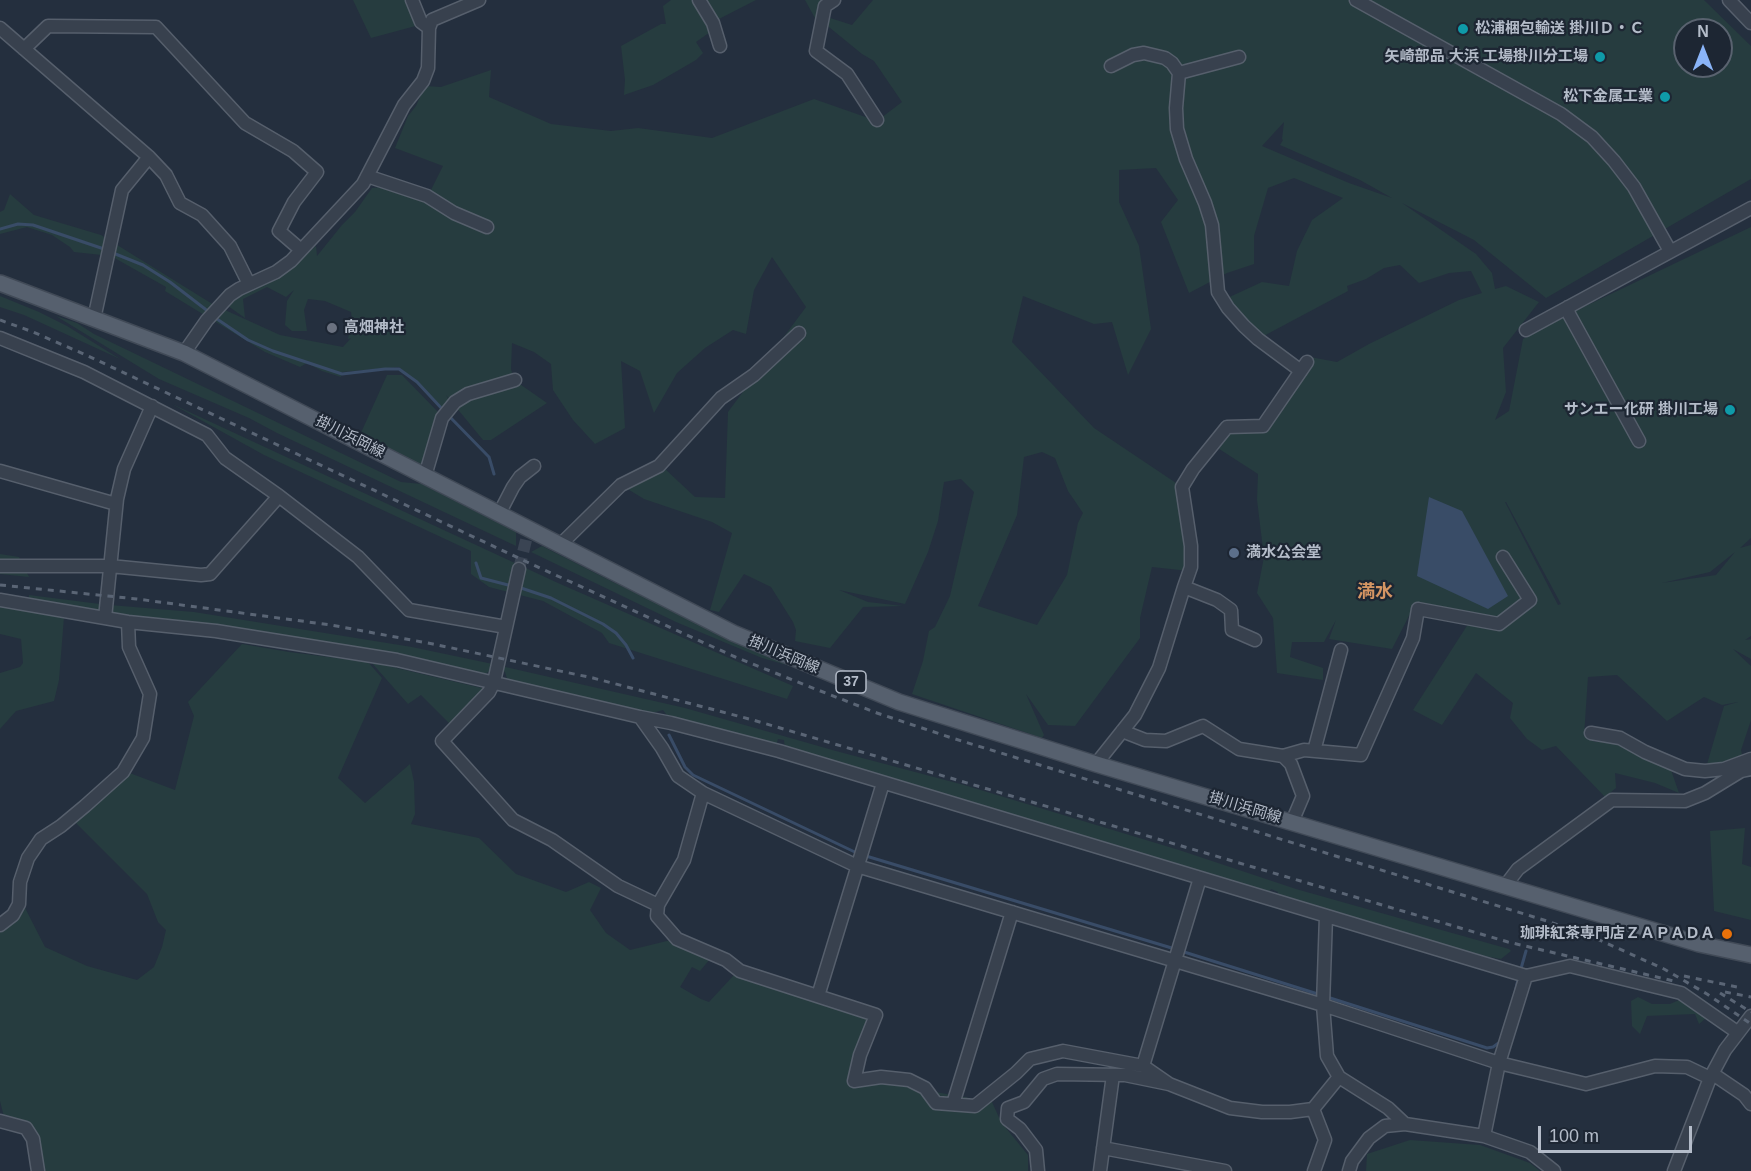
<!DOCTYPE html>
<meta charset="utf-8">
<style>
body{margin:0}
#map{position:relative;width:1751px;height:1171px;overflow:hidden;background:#242f3e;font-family:Arial,sans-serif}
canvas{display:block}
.north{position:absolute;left:1673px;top:18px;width:60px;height:60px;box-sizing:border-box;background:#1d2633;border:2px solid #59626f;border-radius:50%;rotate:0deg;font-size:16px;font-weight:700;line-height:24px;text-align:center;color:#b4bcc9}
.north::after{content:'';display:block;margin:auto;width:21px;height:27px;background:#8ab4f8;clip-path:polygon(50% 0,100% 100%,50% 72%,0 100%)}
.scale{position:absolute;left:1538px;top:1126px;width:154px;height:27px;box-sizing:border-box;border:3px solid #b4bcc9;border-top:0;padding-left:8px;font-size:18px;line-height:21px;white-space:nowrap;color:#b4bcc9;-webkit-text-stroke:4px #1d2633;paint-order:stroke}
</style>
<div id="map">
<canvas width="1751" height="1171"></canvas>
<div class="north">N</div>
<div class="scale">100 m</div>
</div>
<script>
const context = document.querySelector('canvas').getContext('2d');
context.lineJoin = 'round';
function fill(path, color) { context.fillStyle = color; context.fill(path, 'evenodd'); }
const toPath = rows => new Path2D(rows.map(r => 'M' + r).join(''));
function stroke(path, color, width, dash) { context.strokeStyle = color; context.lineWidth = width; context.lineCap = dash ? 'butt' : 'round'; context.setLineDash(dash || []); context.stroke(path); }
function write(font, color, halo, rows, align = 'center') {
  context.font = font + ' Arial,"Noto Sans JP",sans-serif'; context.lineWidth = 4.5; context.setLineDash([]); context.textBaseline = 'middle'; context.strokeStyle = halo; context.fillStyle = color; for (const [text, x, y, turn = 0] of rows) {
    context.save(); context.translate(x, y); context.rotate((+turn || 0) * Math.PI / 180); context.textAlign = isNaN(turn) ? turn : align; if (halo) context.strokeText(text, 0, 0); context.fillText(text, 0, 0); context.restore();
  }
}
fill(toPath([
 [353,0,412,0,423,24,371,38],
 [671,0,695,0,713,30,696,42,703,53,696,60,653,85,624,95,625,80,621,46,661,24,666,24,663,6],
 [706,0,756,0,717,20],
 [805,0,834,0,825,6,816,20],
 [873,0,1704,0,1751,46,1751,179,1546,298,1474,240,1402,203,1476,254,1492,273,1495,289,1506,286,1539,302,1503,348,1506,392,1495,420,1509,411,1523,339,1569,314,1751,227,1751,538,1740,548,1751,545,1751,636,1745,640,1751,639,1751,659,1733,649,1751,666,1751,720,1741,750,1743,760,1705,771,1724,706,1738,702,1722,705,1704,697,1667,721,1617,675,1588,677,1584,736,1595,742,1613,740,1671,770,1679,793,1655,783,1615,773,1616,788,1605,797,1556,746,1542,750,1527,739,1510,718,1513,703,1476,673,1442,725,1413,710,1470,621,1414,606,1392,649,1329,639,1336,620,1324,642,1292,642,1290,657,1323,668,1323,680,1277,673,1273,618,1257,593,1264,557,1257,500,1258,474,1213,445,1227,427,1264,426,1310,357,1337,362,1369,344,1459,300,1482,293,1471,271,1449,273,1419,283,1400,265,1384,268,1366,279,1347,286,1348,291,1258,339,1223,300,1262,282,1289,286,1297,251,1312,220,1343,198,1294,178,1268,188,1254,236,1254,264,1227,273,1189,293,1161,222,1178,200,1156,168,1119,170,1119,202,1139,246,1151,329,1128,375,1112,322,1094,324,1023,296,1012,342,1094,428,1182,487,1189,571,1152,567,1140,618,1140,638,1075,726,1048,725,1026,694,1044,735,1042,738,912,694,923,661,929,631,935,627,950,596,974,492,961,479,944,482,938,521,928,552,905,604,839,590,868,602,903,606,863,607,830,648,795,641,796,630,793,622,771,587,744,574,719,612,710,610,732,533,712,522,644,499,621,485,664,468,695,497,725,498,728,412,806,307,772,257,754,290,746,334,733,330,705,348,677,373,654,413,640,371,621,361,625,428,595,444,573,420,553,390,551,364,534,352,512,343,511,369,514,380,547,403,491,440,483,440,446,395,451,404,445,410,399,367,342,372,341,377,322,371,307,363,300,367,265,352,165,291,166,287,111,256,74,252,70,247,52,235,27,227,0,234,0,212,4,210,10,194,34,215,101,235,214,305,280,335,343,347,351,338,348,339,352,320,351,312,325,301,308,299,304,310,307,331,292,331,285,325,287,301,294,290,286,297,267,287,243,299,245,318,228,306,240,296,287,272,300,258,316,246,317,256,342,225,355,212,372,188,410,184,430,192,443,166,395,148,408,116,416,106,425,86,441,87,491,70,489,97,551,124,611,131,638,128,712,138,814,99,877,121,902,102,874,61,862,54,824,23,827,17,852,25],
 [1685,30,1721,30,1721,66,1685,66],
 [1284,122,1282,139,1283,140,1280,145,1360,180,1392,198,1349,183,1262,146],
 [1042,452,1055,458,1068,491,1083,513,1078,523,1067,575,1037,625,978,606,1017,515,1024,457],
 [1505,502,1506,502,1561,604,1558,605],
 [1735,552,1716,575,1662,583,1710,572],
 [0,296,39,312,67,326,120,359,24,315,0,307],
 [56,316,77,323,94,334,401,482,422,484,516,532,516,546,277,433,249,418,159,379],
 [387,375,402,375,439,413,422,469,360,435],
 [172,404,558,583,793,686,787,699,609,643,602,633,543,601,489,587,471,574,471,551,264,455],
 [542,546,613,582,790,666,762,658,676,622,531,552],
 [0,554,19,557,29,577,0,574],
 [29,595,100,604,100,610,95,612,29,599],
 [0,605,30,609,64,617,59,680,54,701,16,711,0,729,0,673,20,667,23,663,21,639,0,634],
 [110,605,194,612,412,647,488,663,685,708,836,751,964,785,1179,850,1296,889,1509,949,1511,951,1501,959,1462,952,1277,897,1278,892,1271,889,1268,895,785,749,784,740,778,739,776,746,669,718,663,710,645,715,507,679,505,672,492,669,484,675,419,658,113,614],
 [242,644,289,652,368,662,382,678,338,778,365,803,410,764,414,782,415,814,411,824,479,838,516,874,566,892,589,882,601,888,590,910,606,933,630,950,671,940,710,959,700,971,692,967,680,987,701,999,709,1002,734,975,869,1018,851,1082,890,1084,992,1102,1001,1122,1028,1155,1028,1171,38,1171,26,1128,5,1121,0,1101,0,925,22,902,45,947,87,966,137,980,154,967,162,947,166,930,158,922,147,894,73,820,127,772,175,790,194,716,188,702],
 [371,662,486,689,452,726,421,695,408,704],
 [1745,828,1742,864,1751,867,1751,920,1714,911,1710,831],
 [1638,997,1652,1004,1670,1004,1679,1000,1706,1018,1699,1024,1695,1014,1647,1016,1640,1034,1632,1026,1631,1001],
 [1410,1140,1480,1145,1530,1163,1540,1171,1366,1171,1367,1154]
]), '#263c3f');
fill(toPath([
 [1429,497,1462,511,1508,596,1488,609,1417,576]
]), '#394c67');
stroke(toPath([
 [0,229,18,224,33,225,104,249],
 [113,253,143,265,170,282,209,312],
 [214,317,248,340,273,351,342,374,385,369,399,369,417,382,444,411],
 [448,415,489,457,494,474],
 [476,563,481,578,512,586],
 [518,587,551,598,603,624,616,633,626,645,633,658],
 [669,735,685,767,693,775,859,854],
 [866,856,1175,949],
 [1181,951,1321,995],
 [1520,972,1526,951],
 [1515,993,1518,979],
 [1327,997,1487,1048,1493,1047,1500,1042]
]), '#394c67', 3);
stroke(toPath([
 [519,569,527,536]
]), '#3a4453', 12, [12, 6]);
const minor = toPath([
 [412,0,421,22,429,28],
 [699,0,713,23,720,46],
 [834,0,825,6,816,51,847,74,877,120],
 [1356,0,1561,114,1592,137,1614,161,1634,187,1670,251],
 [1729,0,1751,23],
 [0,28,149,157,166,175,180,203,202,215,230,246,249,284],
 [24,49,48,26,156,27,245,123,293,151,317,172,294,202,279,231,301,250],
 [1111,66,1133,55,1144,53,1165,58,1172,63,1179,73,1176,108,1177,129,1186,159,1205,203,1212,225,1218,292,1228,308,1244,326,1258,339,1301,371],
 [1179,73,1239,57],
 [367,176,427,196,454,213,487,227],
 [1568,307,1569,314,1639,441],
 [94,319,122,190,149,157],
 [1526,330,1751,208],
 [0,338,84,372,207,435,225,458,279,496,358,557,409,610,506,627],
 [184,353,207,320,230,295,239,289,276,272,291,261,363,184,404,105,423,81,428,68,429,28,432,20,479,0],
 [0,471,116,504],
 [425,476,442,418,455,402,468,394,515,380],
 [499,514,513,487,520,477,534,466],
 [560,545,621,485,659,466,721,398,754,375,799,333],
 [0,566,110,566,201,575,210,574,279,496],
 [519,569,494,682,489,692,442,741,513,820,552,840,618,886,658,905],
 [1184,587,1217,600,1231,610,1232,630,1255,640],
 [0,600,128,622,216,631,397,660,640,717,662,748,678,776,703,793,857,866,1323,1005,1499,1063,1484,1136],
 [105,618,117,499,124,469,152,406],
 [640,717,671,723,779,751,1526,976],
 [1122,731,1145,740,1166,741,1203,726,1239,749,1283,756,1291,764,1303,796,1292,822],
 [1591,733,1620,738,1645,752,1685,769,1705,771,1724,769,1751,759],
 [1314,751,1341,650],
 [1283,756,1304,750,1361,755,1413,638,1418,609,1499,624,1530,600,1503,557],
 [1096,764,1135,715,1159,668,1184,587,1191,567,1191,546,1182,487,1193,469,1227,427,1263,426,1307,362],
 [703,793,684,860,658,905,657,916,677,939,726,960,740,971,876,1015,860,1055,854,1081,881,1077,909,1080,925,1088,936,1103,975,1106,1016,1073,1030,1059,1063,1051,1143,1066,1169,1084],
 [1505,886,1518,869,1612,800,1685,801,1705,793,1741,771,1751,769],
 [1326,916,1323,1005,1327,1056,1339,1077,1388,1108,1405,1124],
 [0,925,13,915,19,904,20,882,28,858,41,839,61,826,85,806,123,772,143,738,150,694,129,647,128,622],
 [818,996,883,783],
 [1143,1066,1200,878],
 [1713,1074,1744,1095,1751,1104],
 [1710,1078,1725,1050,1751,1016],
 [953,1104,1012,912],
 [1313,1109,1325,1140,1314,1171],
 [0,1121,26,1128,33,1139,38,1171],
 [1103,1148,1225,1171],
 [1038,1171,1036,1150,1020,1129,1007,1119,1008,1108,1024,1102,1043,1079,1057,1074,1125,1075,1169,1084,1230,1108,1262,1112,1290,1112,1313,1109,1339,1077],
 [1100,1171,1113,1075],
 [1349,1171,1352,1161,1369,1138,1385,1126,1405,1124,1484,1136,1530,1152,1554,1171],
 [1674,1171,1710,1078,1687,1067,1655,1066,1586,1084,1499,1063,1526,976,1570,966,1681,993,1737,1032]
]);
const major = toPath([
 [0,283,184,353,733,633,899,702,1096,764,1699,944,1751,955]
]);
stroke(minor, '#565f6c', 15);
stroke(major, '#414a57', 18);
stroke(minor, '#38414e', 12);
stroke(major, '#56606e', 15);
stroke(toPath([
 [0,320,33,332,86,355,527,562,733,656,805,685,877,713,952,738,1547,921,1595,938,1664,969,1707,994,1751,1024],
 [0,585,137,599,331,625,433,644,593,678,753,720,1508,942,1678,982],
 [1684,976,1737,987],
 [1725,992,1751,997],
 [1720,993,1751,1012]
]), '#5a6575', 3, [6, 6]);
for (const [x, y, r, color] of [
 [1463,29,6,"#0f9aa8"],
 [1600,57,6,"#0f9aa8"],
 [1665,97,6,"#0f9aa8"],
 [332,328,6,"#6b7280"],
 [1730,410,6,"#0f9aa8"],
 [1234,553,6,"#5c6f8a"],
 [1727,934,6,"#e8710a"]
]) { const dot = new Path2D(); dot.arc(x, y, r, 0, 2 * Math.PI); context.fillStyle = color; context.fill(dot); stroke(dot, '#1d2633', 2); }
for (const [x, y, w] of [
 [851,682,30]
]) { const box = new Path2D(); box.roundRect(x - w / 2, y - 11, w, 22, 4.5); context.fillStyle = '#1d2633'; context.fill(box); stroke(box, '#b4bcc9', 1.5); }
write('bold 14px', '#b4bcc9', null, [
 ["37",851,682]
]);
write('bold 15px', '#b4bcc9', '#1d2633', [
 ["松浦梱包輸送 掛川Ｄ・Ｃ",1475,29,"left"],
 ["矢崎部品 大浜 工場掛川分工場",1588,57],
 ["松下金属工業",1653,97],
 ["高畑神社",344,328,"left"],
 ["サンエー化研 掛川工場",1718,410],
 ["満水公会堂",1246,553,"left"],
 ["珈琲紅茶専門店ＺＡＰＡＤＡ",1715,934]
], 'right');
write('15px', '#b4bcc9', '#1d2633', [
 ["掛川浜岡線",350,437,27],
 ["掛川浜岡線",784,655,23],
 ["掛川浜岡線",1245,808,17]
]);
write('bold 18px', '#d59563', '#1d2633', [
 ["満水",1375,592]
]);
</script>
